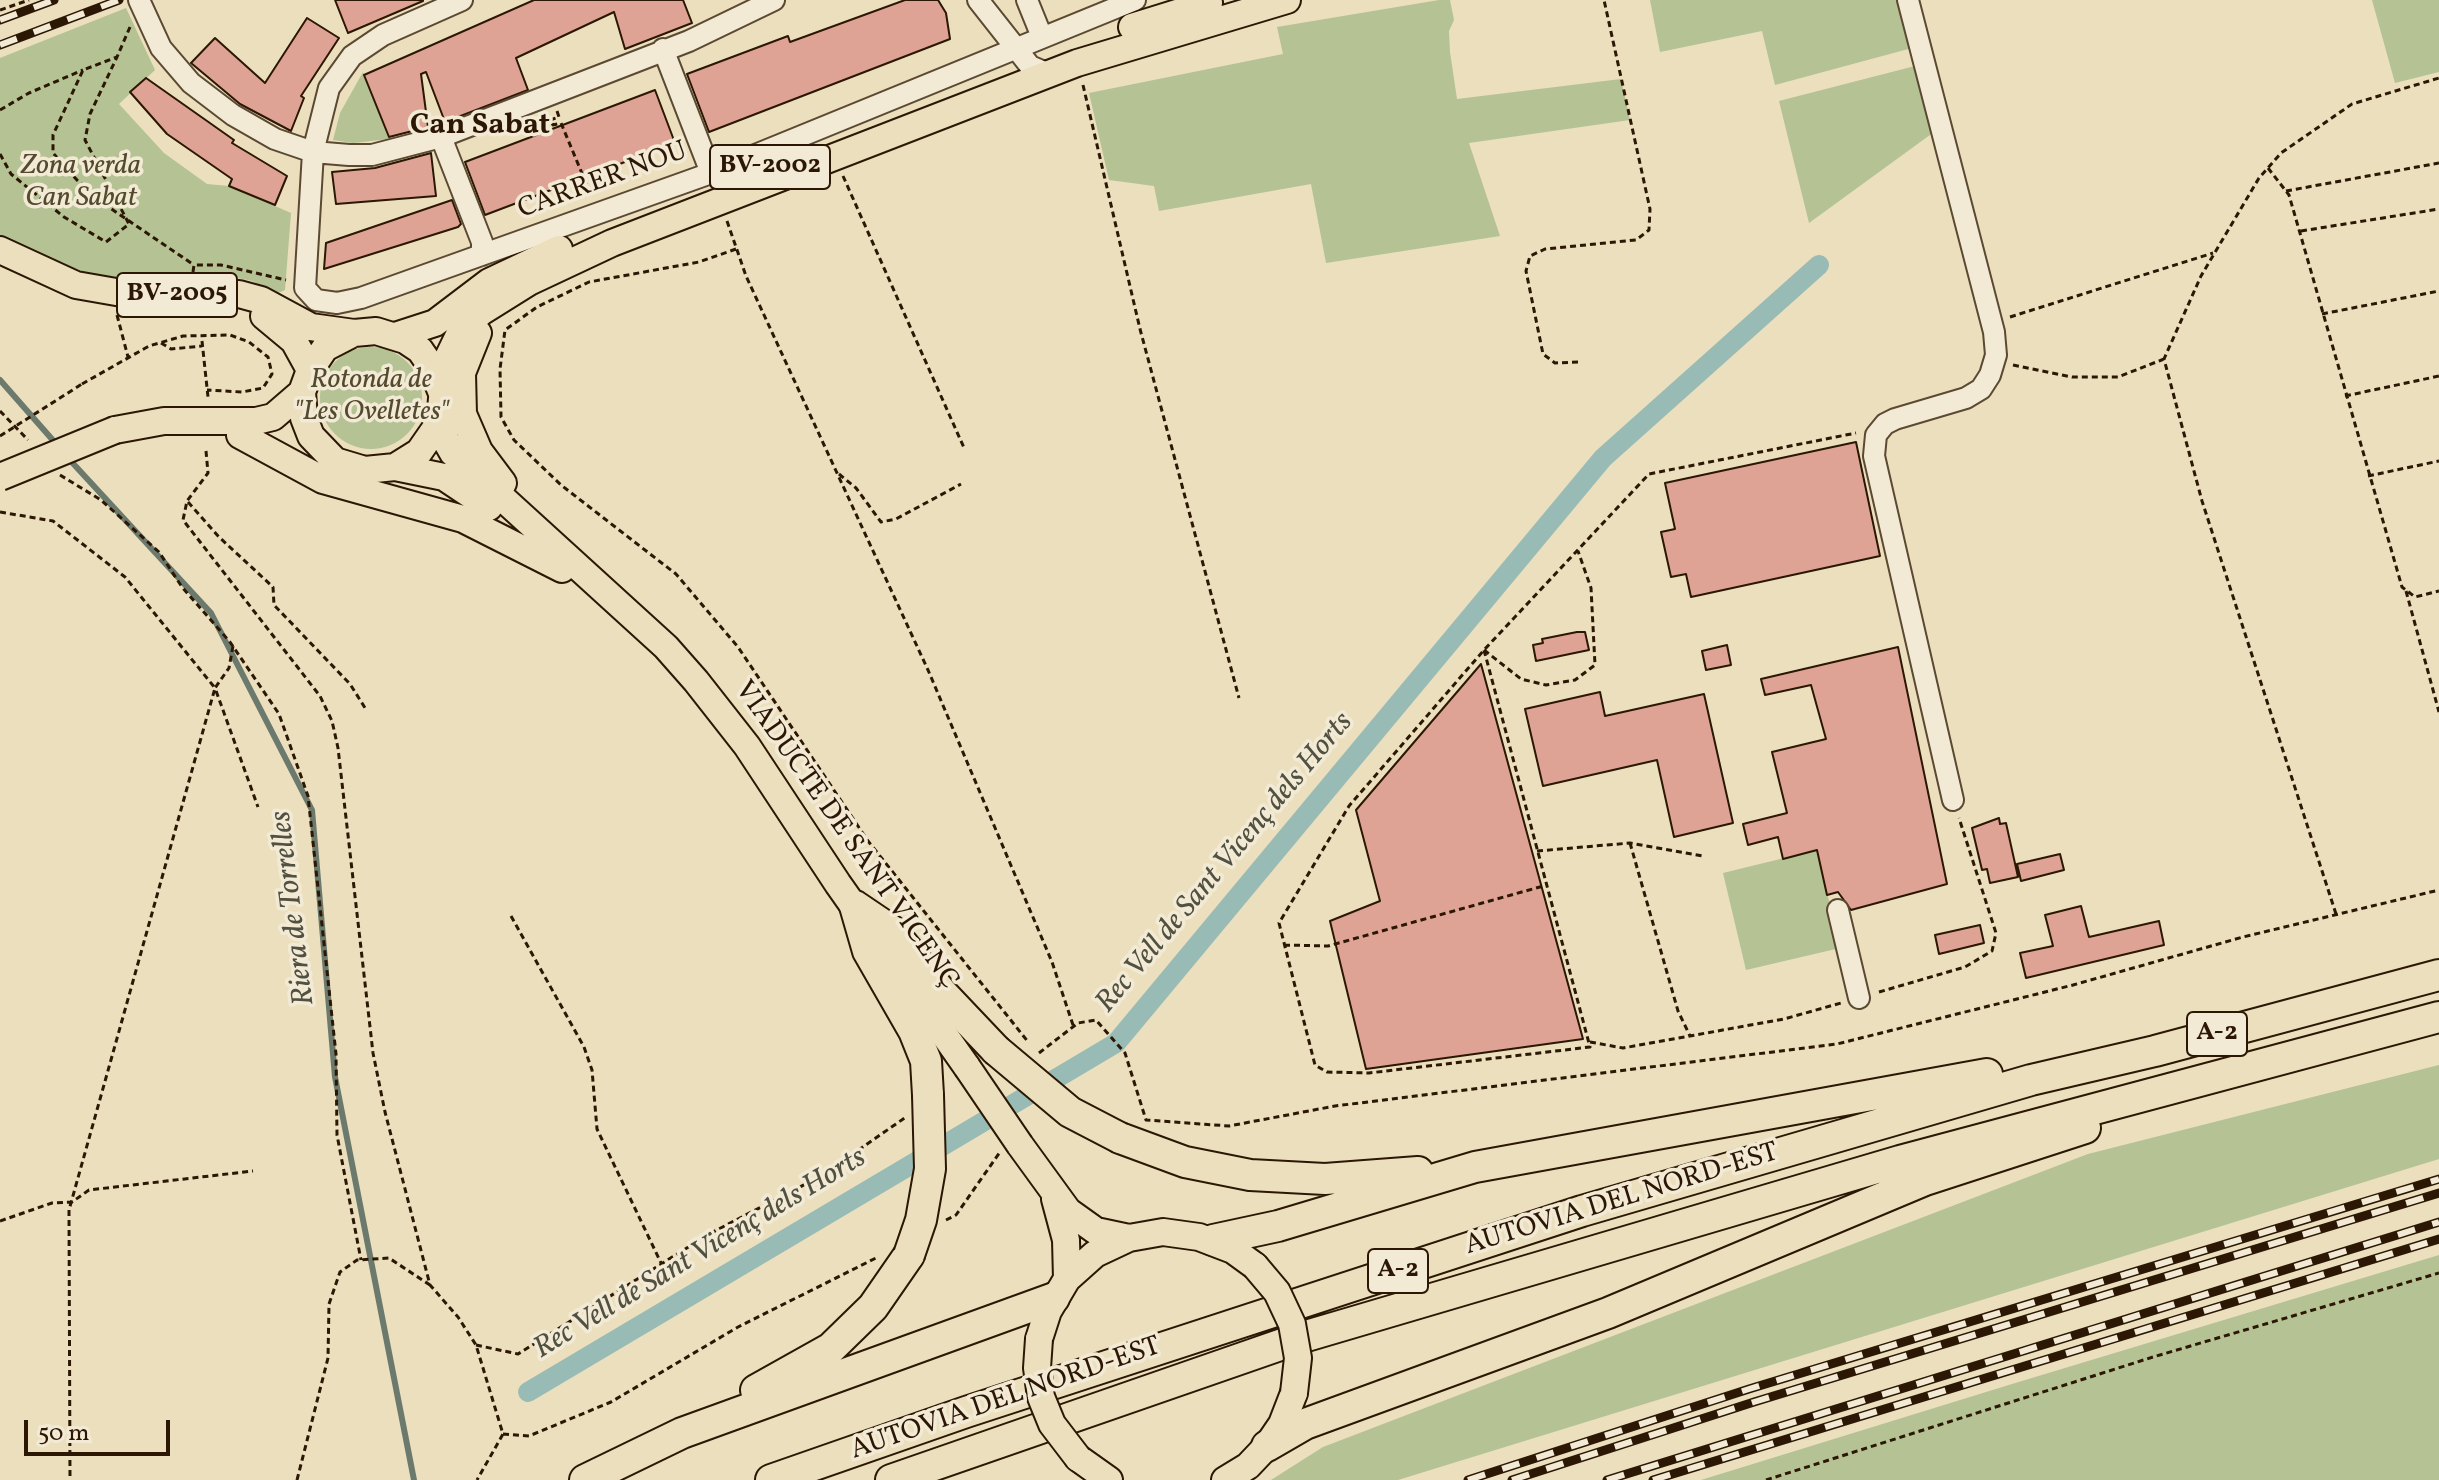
<!DOCTYPE html>
<meta charset="utf-8">
<style>
body{margin:0}
#map{position:relative;width:2439px;height:1480px;overflow:hidden;background:#ebdfbe;font-family:Vollkorn,serif}
canvas{display:block}
.scale{position:absolute;left:24px;top:1420px;width:146px;height:36px;box-sizing:border-box;border:4px solid #2b1703;border-top:0;padding-left:10px;font-size:24px;line-height:28px;white-space:nowrap;color:#2b1703;-webkit-text-stroke:6px #f2ead5;paint-order:stroke}
</style>
<div id="map">
<canvas width="2439" height="1480"></canvas>
<div class="scale">50 m</div>
</div>
<script>
const context = document.querySelector('canvas').getContext('2d');
context.lineJoin = 'round';
function fill(path, color) { context.fillStyle = color; context.fill(path, 'evenodd'); }
const toPath = rows => new Path2D(rows.map(r => 'M' + r).join(''));
function stroke(path, color, width, dash) { context.strokeStyle = color; context.lineWidth = width; context.lineCap = dash ? 'butt' : 'round'; context.setLineDash(dash || []); context.stroke(path); }
function write(font, color, halo, rows, align = 'center') {
  context.font = font + ' Vollkorn,serif'; context.lineWidth = 7; context.setLineDash([]); context.textBaseline = 'middle'; context.strokeStyle = halo; context.fillStyle = color; for (const [text, x, y, turn = 0] of rows) {
    context.save(); context.translate(x, y); context.rotate((+turn || 0) * Math.PI / 180); context.textAlign = isNaN(turn) ? turn : align; if (halo) context.strokeText(text, 0, 0); context.fillText(text, 0, 0); context.restore();
  }
}
fill(toPath([
 [1439,0,1450,0,1454,20,1449,31,1450,52,1457,99,1621,79,1630,120,1469,143,1500,236,1326,263,1311,184,1159,211,1154,186,1109,180,1089,93,1283,54,1277,27],
 [1650,0,1899,0,1912,48,1775,85,1762,31,1660,52],
 [2372,0,2439,0,2439,72,2395,83],
 [126,8,155,70,119,104,164,153,207,184,229,186,291,213,285,290,276,294,252,281,223,275,141,283,105,280,50,259,0,235,0,58],
 [1915,66,1934,132,1809,223,1779,101],
 [363,72,389,139,353,143,333,140,340,113],
 '320 398a51 51 0 1 1 102 0a51 51 0 1 1-102 0Z',
 [1817,850,1840,948,1746,970,1723,873],
 [2439,1065,2439,1159,1398,1480,1271,1480,1323,1447,2088,1154],
 [2439,1255,2439,1480,1701,1480,2012,1384]
]), '#b4c294');
stroke(toPath([
 [0,380,58,446],
 [68,458,211,613,312,810,335,1077,414,1480]
]), '#6c7a6e', 6);
stroke(toPath([
 [528,1392,1116,1043,1603,458,1819,265]
]), '#98bcb5', 20);
const building = toPath([
 [335,0,423,0,423,1,348,33,335,0],
 [534,0,683,0,692,23,625,49,614,12,516,58,528,90,445,122,426,72,421,74,428,127,389,137,364,75,534,0],
 [905,0,938,0,946,13,950,39,709,132,687,74,788,36,790,42,905,0],
 [307,18,339,38,301,96,304,98,291,131,240,104,191,63,215,38,265,83,307,18],
 [146,78,234,140,232,143,287,176,275,205,229,186,232,179,167,134,130,92,146,78],
 [655,90,675,143,485,215,465,162,655,90],
 [431,153,436,196,336,204,332,172,375,168,431,153],
 [452,200,461,224,458,227,324,269,326,243,452,200],
 [1856,442,1880,556,1691,597,1686,574,1671,577,1661,532,1675,529,1665,483,1856,442],
 [1577,632,1585,632,1589,650,1536,661,1533,645,1543,643,1542,639,1577,632],
 [1727,645,1731,665,1706,670,1702,651,1727,645],
 [1898,647,1947,884,1851,910,1838,892,1827,895,1817,850,1783,859,1778,837,1748,845,1743,824,1787,813,1772,752,1826,739,1811,685,1765,695,1761,679,1898,647],
 [1481,664,1583,1039,1366,1069,1330,921,1380,901,1356,810,1481,664],
 [1600,692,1605,716,1704,694,1733,823,1674,837,1657,760,1543,786,1525,709,1600,692],
 [1999,818,2000,824,2006,823,2018,877,1990,883,1987,869,1982,870,1972,828,1999,818],
 [2060,854,2064,870,2021,881,2017,864,2060,854],
 [2081,906,2089,937,2159,921,2164,945,2026,978,2020,953,2053,946,2045,915,2081,906],
 [1980,925,1984,943,1939,954,1935,935,1980,925]
]);
fill(building, '#dea395');
stroke(building, '#2b1703', 2);
const minor = toPath([
 [139,0,161,48,191,83,233,115,275,139,313,152,349,155,372,155,441,137,689,41,774,0],
 [462,0,383,35,352,56,329,88,313,152,305,288,316,300,337,303,361,298,711,173,1135,0],
 [978,0,1030,66,1049,74],
 [1027,0,1042,37],
 [1908,0,1994,332,1996,355,1990,375,1981,389,1966,398,1895,419,1885,424,1876,435,1874,456,1953,800],
 [663,49,711,173],
 [441,137,482,242,482,255],
 [1838,910,1859,998]
]);
const major = toPath([
 [1132,27,1209,3],
 [0,250,76,285,139,296,239,294,261,300,311,327,354,333],
 [264,316,294,341,310,370],
 [478,333,462,373,463,414,479,451,503,483],
 [398,335,435,323,489,282,559,249],
 [441,391,431,366,420,350,405,340,376,331,354,333,325,348,310,370,302,392,304,418,311,436,335,461,365,470,395,467,419,452,435,429,441,410,445,364,462,329,481,312,529,282,612,243,1077,63,1287,0],
 [441,410,445,439,453,453,666,647,696,681,747,746,838,884,967,1067],
 [115,430,164,421,256,421,273,417,302,392],
 [240,435,323,480,463,519,562,569],
 [395,467,444,477,489,507],
 [1020,1145,1068,1211,1096,1231,1129,1238],
 [1055,1199,1066,1240,1067,1279],
 [1039,1339,1048,1311,1067,1279,1095,1254,1129,1238,1163,1232,1199,1237,1233,1250,1255,1266],
 [1078,1458,1109,1480],
 [1225,1480,1248,1466,1267,1446,1282,1424,1294,1393]
]);
const highway = toPath([
 [855,906,868,951,914,1031,926,1061,928,1095],
 [855,906,892,931,941,992,996,1050],
 [1120,1138,1185,1162,1250,1175,1325,1179,1418,1172],
 [1213,1240,1278,1226,1475,1167,1987,1074],
 [756,1390,831,1348,873,1307,909,1255],
 [1267,1446,1305,1424,1608,1313,1925,1180,2085,1128],
 [585,1480,682,1433,1054,1298],
 [771,1480,966,1412,1582,1211,2031,1080,2155,1051,2439,975],
 [891,1480,1303,1337,1900,1161,2439,1017]
]);
stroke(minor, '#5b4932', 24);
stroke(major, '#2b1703', 30);
stroke(highway, '#2b1703', 34);
stroke(toPath([
 [0,10,29,0],
 [130,27,117,57,83,70,53,135,53,153,77,180,107,206,194,265],
 [1083,85,1140,329,1239,698],
 [0,110,29,93,83,70],
 [557,111,559,117,550,120,553,125,561,123,591,195],
 [0,154,11,174,64,217,106,242,129,224,85,140,90,114,117,57],
 [2268,168,2289,195,2402,587,2415,597,2439,591],
 [843,176,965,450],
 [2286,191,2439,163],
 [727,221,746,276,928,670,1052,962,1073,1025],
 [2301,231,2439,209],
 [736,249,699,262,589,282,537,307,505,330,500,369,501,417,514,440,561,485,676,574,738,647,868,841,1029,1043],
 [193,272,194,265,221,265,286,280],
 [2322,314,2439,291],
 [117,315,128,357],
 [2010,317,2213,253],
 [202,341,208,397],
 [161,343,171,349,202,346],
 [1578,362,1555,363,1543,354,1526,271,1530,256,1545,249,1636,240,1649,230,1650,209,1604,0],
 [2013,365,2072,377,2118,377,2164,359],
 [82,384,149,346,183,336,230,335,249,342,268,357,272,374,263,388,242,392,207,390],
 [2345,396,2439,376],
 [0,411,28,440],
 [206,451,208,473,187,501,183,520,320,696,332,721,338,748,373,1053,385,1112,430,1285,458,1317,476,1345,503,1434,477,1480],
 [839,474,856,488,881,522,896,519,961,484],
 [60,475,101,500,159,552,182,587,230,642,279,714,308,796,336,1054,337,1135,361,1260],
 [2368,476,2439,461],
 [188,502,219,537,273,587,274,605,350,684,367,711],
 [0,512,53,521,125,577,215,688,69,1210,70,1480],
 [2406,591,2439,712],
 [233,646,229,668,215,688,258,807],
 [1484,650,1590,1047,1369,1073,1327,1072,1315,1065,1279,923,1349,806,1484,650,1649,474,1856,433],
 [1484,650,1521,679,1546,685,1575,680,1595,665,1591,588,1578,551],
 [1630,843,1678,1011,1690,1036],
 [1537,851,1630,843,1703,856],
 [2336,914,2202,501,2164,359,2201,276,2259,178,2281,153,2352,104,2439,78],
 [511,916,584,1047,592,1070,597,1129,662,1265],
 [1284,945,1328,946,1547,885],
 [1879,992,1965,967,1992,951,1996,933,1959,818],
 [1590,1042,1623,1048,1784,1019,1841,1003],
 [1039,1053,1078,1023,1096,1020,1125,1053,1146,1120,1229,1126,1335,1106,1837,1044,2073,985,2243,937,2439,890],
 [946,1220,956,1215,1000,1152],
 [0,1221,52,1203,72,1202,89,1190,253,1171],
 [476,1345,518,1354,709,1234,821,1176,906,1117],
 [503,1434,529,1436,611,1402,738,1327,876,1258],
 [297,1480,328,1358,329,1304,340,1272,357,1260,389,1258,430,1285],
 [1766,1480,2153,1357,2439,1273]
]), '#2b1703', 3, [6, 4]);
stroke(minor, '#f2ead5', 20);
stroke(major, '#ebdfbe', 26);
stroke(highway, '#ebdfbe', 30);
const rail = toPath([
 [0,20,54,0],
 [0,45,119,0],
 [1468,1480,1749,1389,2439,1179],
 [1512,1480,1754,1402,2439,1193],
 [1607,1480,2439,1222],
 [1653,1480,2439,1239]
]);
stroke(rail, '#2b1703', 9);
stroke(rail, '#f2ead5', 6, [18]);
const majorBridge = toPath([
 [0,477,115,430],
 [967,1067,1020,1145],
 [1255,1266,1277,1292,1292,1324,1298,1358,1294,1393],
 [1039,1339,1037,1368,1041,1397,1052,1424,1078,1458]
]);
const highwayBridge = toPath([
 [996,1050,1070,1112,1120,1138],
 [909,1255,921,1220,930,1169,928,1095]
]);
stroke(majorBridge, '#2b1703', 30, []);
stroke(highwayBridge, '#2b1703', 34, []);
stroke(toPath([
 [0,436,82,384]
]), '#2b1703', 3, [6, 4]);
stroke(majorBridge, '#ebdfbe', 26);
stroke(highwayBridge, '#ebdfbe', 30);
for (const [x, y, w] of [
 [770,167,120],
 [177,295,120],
 [2217,1034,60],
 [1398,1271,60]
]) { const box = new Path2D(); box.roundRect(x - w / 2, y - 22, w, 44, 6); context.fillStyle = '#f2ead5'; context.fill(box); stroke(box, '#2b1703', 2); }
write('bold 26px', '#2b1703', null, [
 ["BV-2002",770,167],
 ["BV-2005",177,295],
 ["A-2",2217,1034],
 ["A-2",1398,1271]
]);
write('italic 28px', '#544a2e', '#f2ead5', [
 ["Zona verda",81,168],
 ["Can Sabat",81,200],
 ["Rotonda de",371,382],
 ["\"Les Ovelletes\"",371,414]
]);
write('28px', '#2b1703', '#f2ead5', [
 ["CARRER NOU",603,182,-20],
 ["VIADUCTE DE SANT VICENÇ",845,836,55],
 ["AUTOVIA DEL NORD-EST",1622,1201,-17],
 ["AUTOVIA DEL NORD-EST",1006,1400,-19]
]);
write('bold 30px', '#2b1703', '#f2ead5', [
 ["Can Sabat",480,127]
]);
write('italic 30px', '#515141', '#f2ead5', [
 ["Rec Vell de Sant Vicenç dels Horts",1226,864,-50],
 ["Riera de Torrelles",295,908,-97],
 ["Rec Vell de Sant Vicenç dels Horts",701,1255,-31]
]);
</script>
